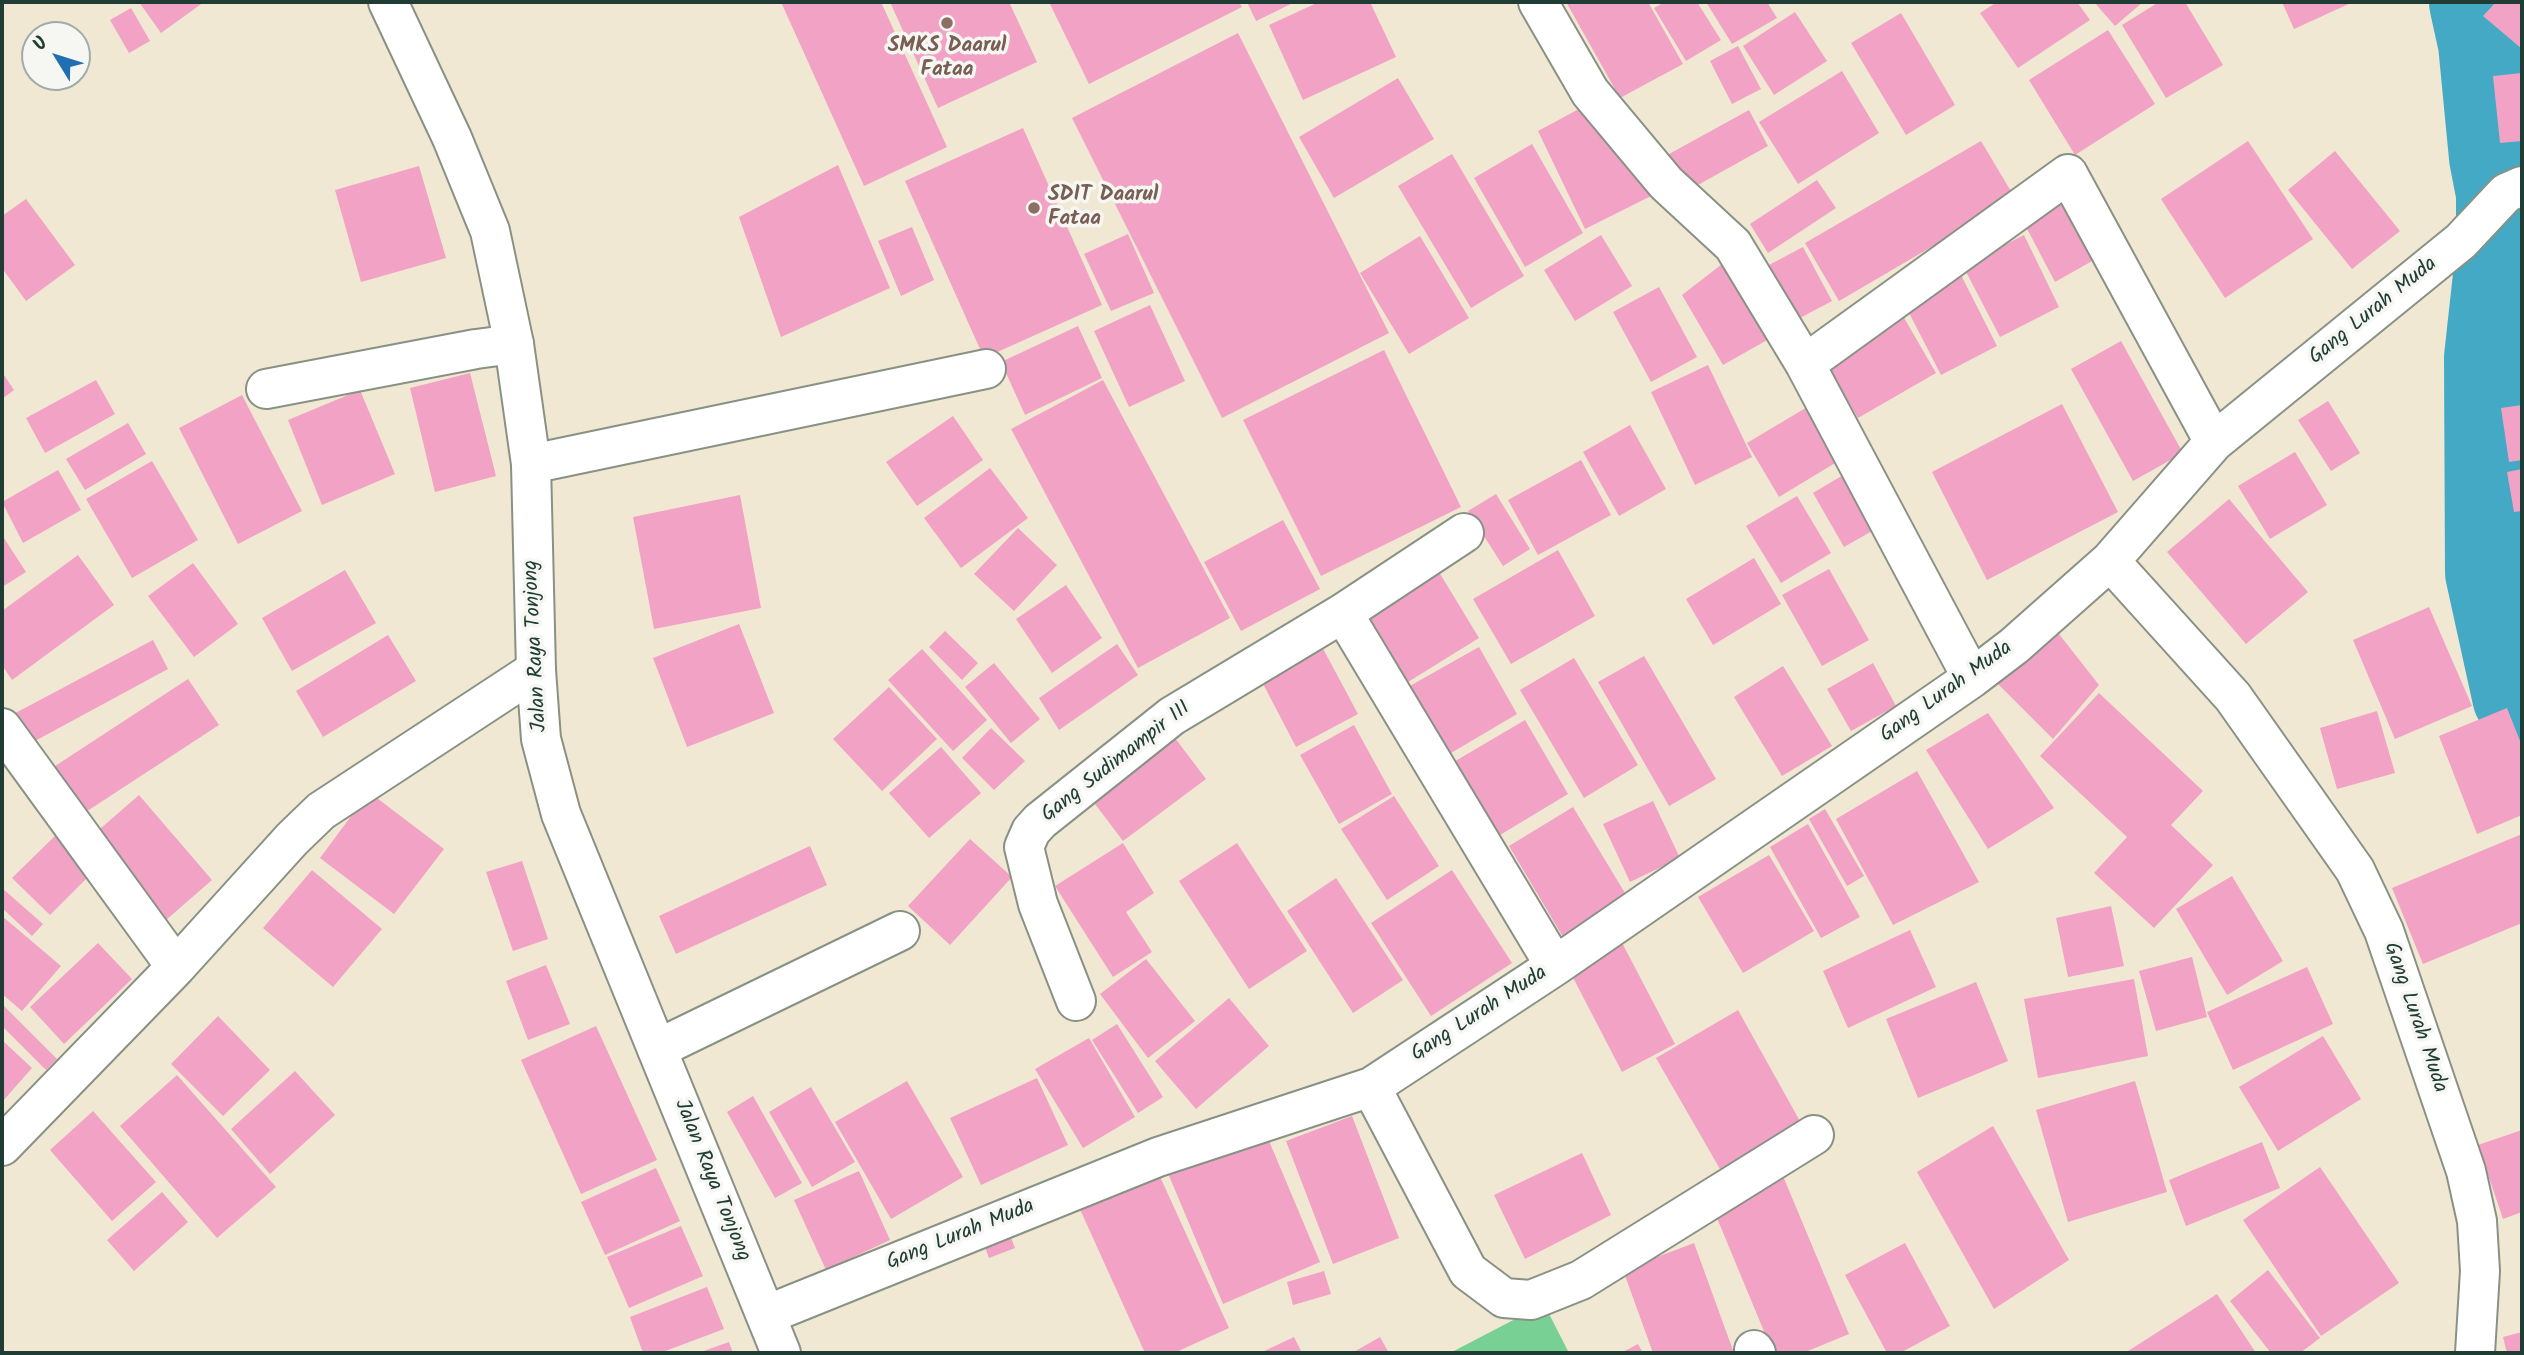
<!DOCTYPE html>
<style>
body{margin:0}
#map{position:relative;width:2524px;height:1355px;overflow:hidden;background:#f1e8d3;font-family:Kalam,sans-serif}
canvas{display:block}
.frame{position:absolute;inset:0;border:4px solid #1f3d34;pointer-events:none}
.north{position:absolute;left:21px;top:21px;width:70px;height:70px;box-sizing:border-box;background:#f6f6f2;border:2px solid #a0aca6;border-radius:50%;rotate:308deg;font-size:19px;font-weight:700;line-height:28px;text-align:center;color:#1f3d34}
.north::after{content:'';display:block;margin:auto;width:24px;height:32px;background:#1f6fb2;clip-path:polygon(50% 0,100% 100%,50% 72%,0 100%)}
</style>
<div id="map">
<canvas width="2524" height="1355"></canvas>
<div class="frame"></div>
<div class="north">U</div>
</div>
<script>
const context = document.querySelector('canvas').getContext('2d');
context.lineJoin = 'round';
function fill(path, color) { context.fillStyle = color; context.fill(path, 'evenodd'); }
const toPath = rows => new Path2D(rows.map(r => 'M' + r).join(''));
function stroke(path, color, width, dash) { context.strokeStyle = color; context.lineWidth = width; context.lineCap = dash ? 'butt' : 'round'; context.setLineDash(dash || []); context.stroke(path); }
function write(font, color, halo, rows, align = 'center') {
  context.font = font + ' Kalam,sans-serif'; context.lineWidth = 7; context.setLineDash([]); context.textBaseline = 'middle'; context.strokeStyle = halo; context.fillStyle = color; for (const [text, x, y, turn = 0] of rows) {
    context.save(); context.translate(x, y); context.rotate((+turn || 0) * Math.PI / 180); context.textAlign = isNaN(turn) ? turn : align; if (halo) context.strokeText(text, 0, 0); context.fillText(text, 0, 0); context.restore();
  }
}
fill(toPath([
 [1544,1304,1569,1353,1450,1353]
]), '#79d095');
stroke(toPath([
 [2479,2,2488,43,2499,157,2506,193,2506,249,2494,358,2495,572,2522,695]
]), '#44a9c4', 100);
fill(toPath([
 [139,2,204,2,161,33],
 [781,2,881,2,947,147,864,186],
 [890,2,1009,2,1037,62,938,108],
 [1049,2,1239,2,1242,7,1089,84],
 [1247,2,1295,2,1256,21],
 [1319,2,1370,2,1396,57,1303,100,1269,25],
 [1566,2,1648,2,1683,64,1620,98],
 [1665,2,1697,2,1721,40,1686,61,1654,8],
 [1706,2,1767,2,1777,18,1732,44],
 [1997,2,2077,2,2090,20,2018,68,1980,13],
 [2094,2,2143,2,2115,26],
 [2159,2,2185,2,2223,65,2166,98,2122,25],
 [2282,2,2353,2,2294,29],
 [2496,2,2522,2,2522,49,2483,16],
 [131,8,150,41,129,53,110,20],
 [1795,12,1827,61,1774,95,1743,46],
 [1901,13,1955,105,1906,135,1851,43],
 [2108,30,2155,104,2075,155,2029,80],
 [1238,33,1389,333,1222,418,1072,118],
 [1738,46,1761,89,1732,104,1710,61],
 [1842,71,1879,133,1798,184,1759,122],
 [2522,73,2522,141,2500,143,2493,76],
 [1398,78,1434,139,1334,198,1299,137],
 [1579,109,1657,193,1585,229,1538,131],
 [1749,110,1768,146,1680,195,1660,159],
 [1023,128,1102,305,984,358,905,181],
 [1981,141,2015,198,1839,301,1805,243],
 [2248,141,2313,239,2225,298,2161,199],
 [1532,144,1583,233,1525,267,1474,178],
 [2335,151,2400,231,2352,269,2288,190],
 [1452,154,1524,276,1471,308,1398,186],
 [838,165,890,288,781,337,739,217],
 [419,166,446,258,361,282,335,190],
 [1817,180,1836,208,1768,253,1750,224],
 [2069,195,2101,256,2055,282,2023,221],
 [26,199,75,265,26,301,2,268,2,216],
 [912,227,934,280,901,296,878,241],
 [1128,234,1154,293,1111,311,1084,254],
 [1601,235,1632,286,1575,321,1544,270],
 [2024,235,2059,307,2000,337,1963,266],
 [1420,236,1469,318,1409,354,1360,273],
 [1803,247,1832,301,1798,319,1769,265],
 [1726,261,1776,335,1723,365,1682,295],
 [1961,275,1997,346,1941,375,1905,305],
 [1659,287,1697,357,1651,382,1613,312],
 [1150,305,1185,381,1129,407,1094,331],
 [1903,316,1936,373,1858,418,1825,362],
 [1078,326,1102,378,1025,415,1001,362],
 [2121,341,2183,453,2133,481,2071,369],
 [1384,350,1461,507,1321,576,1243,420],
 [1708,365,1752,457,1695,485,1651,392],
 [2,372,14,390,2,399],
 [470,373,496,476,435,492,410,388],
 [96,380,115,414,45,453,26,418],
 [1103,380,1230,618,1138,668,1011,429],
 [360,390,395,474,322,505,288,420],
 [242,395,302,511,238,544,179,428],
 [1819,400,1850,454,1779,497,1747,443],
 [2328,401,2360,453,2331,471,2298,420],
 [2062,404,2118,512,1987,580,1932,472],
 [2522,405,2522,460,2509,462,2501,408],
 [953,416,983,460,917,506,886,462],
 [128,423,146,454,85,490,66,459],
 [1630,425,1666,489,1619,516,1583,452],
 [2295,452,2327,505,2270,539,2238,486],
 [1581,460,1611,515,1538,555,1508,500],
 [152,461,198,540,132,578,86,499],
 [990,468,1028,518,961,568,924,518],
 [2522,469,2522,511,2514,512,2507,472],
 [58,470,81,510,23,543,2,502],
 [1850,471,1881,526,1844,547,1813,493],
 [1496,494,1530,549,1503,566,1468,511],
 [740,495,761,608,654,629,633,517],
 [1797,496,1831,553,1781,583,1746,526],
 [2229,499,2308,592,2246,644,2167,552],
 [1283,520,1320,589,1241,631,1204,562],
 [1018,528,1057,565,1014,611,974,574],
 [2,535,26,572,2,587],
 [1558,550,1595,616,1511,664,1473,599],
 [78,555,114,605,12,680,2,665,2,611],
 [1754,558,1781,604,1713,645,1686,599],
 [193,563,238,624,194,657,148,596],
 [1436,567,1479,638,1408,682,1365,609],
 [1829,569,1869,640,1822,666,1782,595],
 [345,570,376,623,292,671,262,618],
 [1066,585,1102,638,1052,673,1016,619],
 [2429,607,2472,706,2395,739,2353,640],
 [739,624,774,713,687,747,653,658],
 [945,631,978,663,962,680,929,647],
 [2059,634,2099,685,2053,739,1993,679],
 [388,635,416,681,323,737,296,691],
 [153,640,168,669,22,748,6,718],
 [1320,643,1358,714,1296,747,1259,676],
 [1117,644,1138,675,1059,730,1039,698],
 [1479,647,1517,714,1446,756,1408,687],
 [922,649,987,720,953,751,888,680],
 [1644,656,1716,779,1669,806,1598,682],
 [1574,658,1638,765,1584,798,1520,690],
 [994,663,1040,719,1011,743,965,687],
 [1873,663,1896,706,1851,731,1827,689],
 [1783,666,1832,746,1782,776,1734,697],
 [188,679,219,725,75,819,46,772],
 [889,687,937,739,882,791,833,739],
 [2099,693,2203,791,2171,825,2213,865,2154,928,2094,873,2127,837,2040,756],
 [2507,708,2522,746,2522,815,2477,834,2439,736],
 [2377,711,2395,773,2337,789,2320,728],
 [1988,713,2054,808,1988,849,1926,750],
 [1525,720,1568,794,1495,838,1452,763],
 [1354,725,1392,794,1339,824,1300,755],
 [991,728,1025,761,994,790,962,758],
 [1172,734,1206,779,1123,841,1089,796],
 [941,747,981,793,929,838,889,793],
 [1917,771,1979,882,1893,925,1836,819],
 [369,792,444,849,394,914,320,858],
 [139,795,212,880,166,920,93,835],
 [1394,796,1439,866,1387,900,1341,829],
 [1653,801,1680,858,1630,882,1603,824],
 [1573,807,1631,903,1566,942,1509,846],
 [1825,809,1864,876,1847,886,1809,819],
 [1808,824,1860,917,1821,938,1770,847],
 [59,832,96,869,50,915,12,878],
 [2522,834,2522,923,2423,964,2392,888],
 [970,839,1012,877,950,945,908,906],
 [1123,843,1154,893,1126,912,1152,952,1113,977,1055,886],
 [1237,843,1307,951,1249,989,1179,881],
 [810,846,827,885,676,954,659,916],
 [1769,855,1814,931,1743,973,1698,897],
 [522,861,548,939,513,951,486,872],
 [312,870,382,929,333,987,263,928],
 [1452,870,1512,963,1431,1016,1371,923],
 [2232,876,2283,961,2227,995,2176,909],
 [1336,878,1403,980,1353,1013,1287,911],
 [2,888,43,924,32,936,2,908],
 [2111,906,2124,966,2068,977,2056,918],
 [2,916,61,966,22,1011,2,994],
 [1910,930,1936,987,1848,1028,1823,971],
 [1619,937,1675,1044,1622,1072,1566,964],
 [98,943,132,979,64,1044,30,1007],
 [2192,957,2207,1017,2156,1031,2139,971],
 [1146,959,1195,1021,1148,1058,1100,994],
 [546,965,570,1024,528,1040,506,981],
 [2307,967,2333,1024,2233,1070,2207,1012],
 [2134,979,2148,1056,2038,1078,2024,999],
 [1976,982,2008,1061,1918,1098,1886,1019],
 [1229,998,1269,1046,1196,1109,1155,1061],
 [2,1004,57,1059,46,1070,2,1026],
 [1738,1010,1801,1123,1720,1169,1656,1058],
 [218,1016,270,1070,223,1116,171,1064],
 [1117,1024,1163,1097,1138,1113,1092,1040],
 [596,1026,657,1160,581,1194,521,1060],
 [2323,1036,2361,1099,2278,1151,2239,1087],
 [1089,1038,1135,1117,1083,1148,1035,1069],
 [2,1040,32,1068,2,1102],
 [295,1071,335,1115,270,1174,231,1129],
 [177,1075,276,1187,217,1238,120,1126],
 [1037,1078,1068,1145,981,1185,950,1118],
 [907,1081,963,1177,891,1219,835,1122],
 [2135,1081,2167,1192,2068,1222,2036,1110],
 [811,1087,855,1162,812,1187,769,1112],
 [753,1096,802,1183,775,1198,727,1112],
 [93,1111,156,1182,112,1221,50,1150],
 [1352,1116,1399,1238,1333,1264,1286,1141],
 [1993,1126,2069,1260,1994,1309,1917,1172],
 [1264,1129,1320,1262,1223,1304,1167,1171],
 [2522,1130,2522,1212,2503,1219,2478,1145],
 [2262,1142,2280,1188,2186,1226,2169,1180],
 [1582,1153,1611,1215,1525,1259,1494,1195],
 [2320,1167,2399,1283,2321,1336,2243,1220],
 [656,1168,680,1221,605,1255,581,1202],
 [1157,1170,1229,1328,1174,1353,1145,1353,1079,1207],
 [859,1171,890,1240,826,1270,794,1200],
 [1783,1176,1849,1334,1803,1353,1773,1353,1712,1206],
 [162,1192,188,1222,134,1271,107,1240],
 [1004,1220,1015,1248,989,1258,979,1231],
 [681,1226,703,1276,629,1308,607,1257],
 [1694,1243,1734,1353,1653,1353,1623,1270],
 [1905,1243,1950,1326,1900,1353,1887,1353,1845,1275],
 [2268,1270,2320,1338,2300,1353,2271,1353,2230,1301],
 [1324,1271,1331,1294,1293,1305,1287,1282],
 [707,1287,724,1329,660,1353,643,1353,630,1317],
 [2217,1294,2256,1353,2125,1353],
 [2522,1332,2522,1353,2507,1353,2503,1337],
 [1294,1337,1302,1353,1260,1353],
 [1380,1337,1389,1353,1352,1353],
 [729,1342,733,1353,698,1353],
 [1638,1344,1643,1353,1621,1353]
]), '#f1a2c5');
const minor = toPath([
 [1538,2,1590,92,1666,183,1733,245,1805,364,1972,678],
 [1805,364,2068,174,2214,442],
 [266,389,476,349,514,344],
 [531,464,986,369],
 [2110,561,2233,697,2355,870,2384,931,2466,1171,2477,1221,2480,1271,2475,1353],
 [1343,613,1555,966],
 [2,728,176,967],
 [1076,1001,1038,904,1024,847,1031,831,1040,821,1172,716,1343,613,1464,533],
 [657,1049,900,931],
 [1371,1087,1468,1271,1504,1298,1531,1300,1581,1280,1814,1135],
 [2,1146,176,967,292,839,321,811,536,670],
 [766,1315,1158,1157,1371,1087,1555,966,1972,678,2014,646,2110,561,2214,442,2461,241,2506,193,2522,186],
 [1754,1350,1756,1353]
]);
const major = toPath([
 [388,2,452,138,490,231,514,344,531,464,536,670,541,739,561,814,781,1353]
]);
stroke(minor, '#889284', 42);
stroke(major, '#889284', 42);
stroke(minor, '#fff', 38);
stroke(major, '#fff', 38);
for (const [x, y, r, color] of [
 [947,23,7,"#8d6e63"],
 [1034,208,7,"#8d6e63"]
]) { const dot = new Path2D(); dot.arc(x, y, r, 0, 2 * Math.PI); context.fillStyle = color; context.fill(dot); stroke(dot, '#f6f6f2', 2.5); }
write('bold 21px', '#785e54', '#f6f6f2', [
 ["SMKS Daarul",947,47],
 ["Fataa",947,71],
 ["SDIT Daarul",1048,196,"left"],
 ["Fataa",1048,220,"left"]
]);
write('21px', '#1f3d34', '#f6f6f2', [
 ["Gang Lurah Muda",2374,312,-39],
 ["Jalan Raya Tonjong",537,646,-93],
 ["Gang Lurah Muda",1947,693,-36],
 ["Gang Sudimampir III",1117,763,-38],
 ["Gang Lurah Muda",1480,1015,-33],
 ["Gang Lurah Muda",2414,1018,71],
 ["Jalan Raya Tonjong",711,1181,68],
 ["Gang Lurah Muda",961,1236,-22]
]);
</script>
